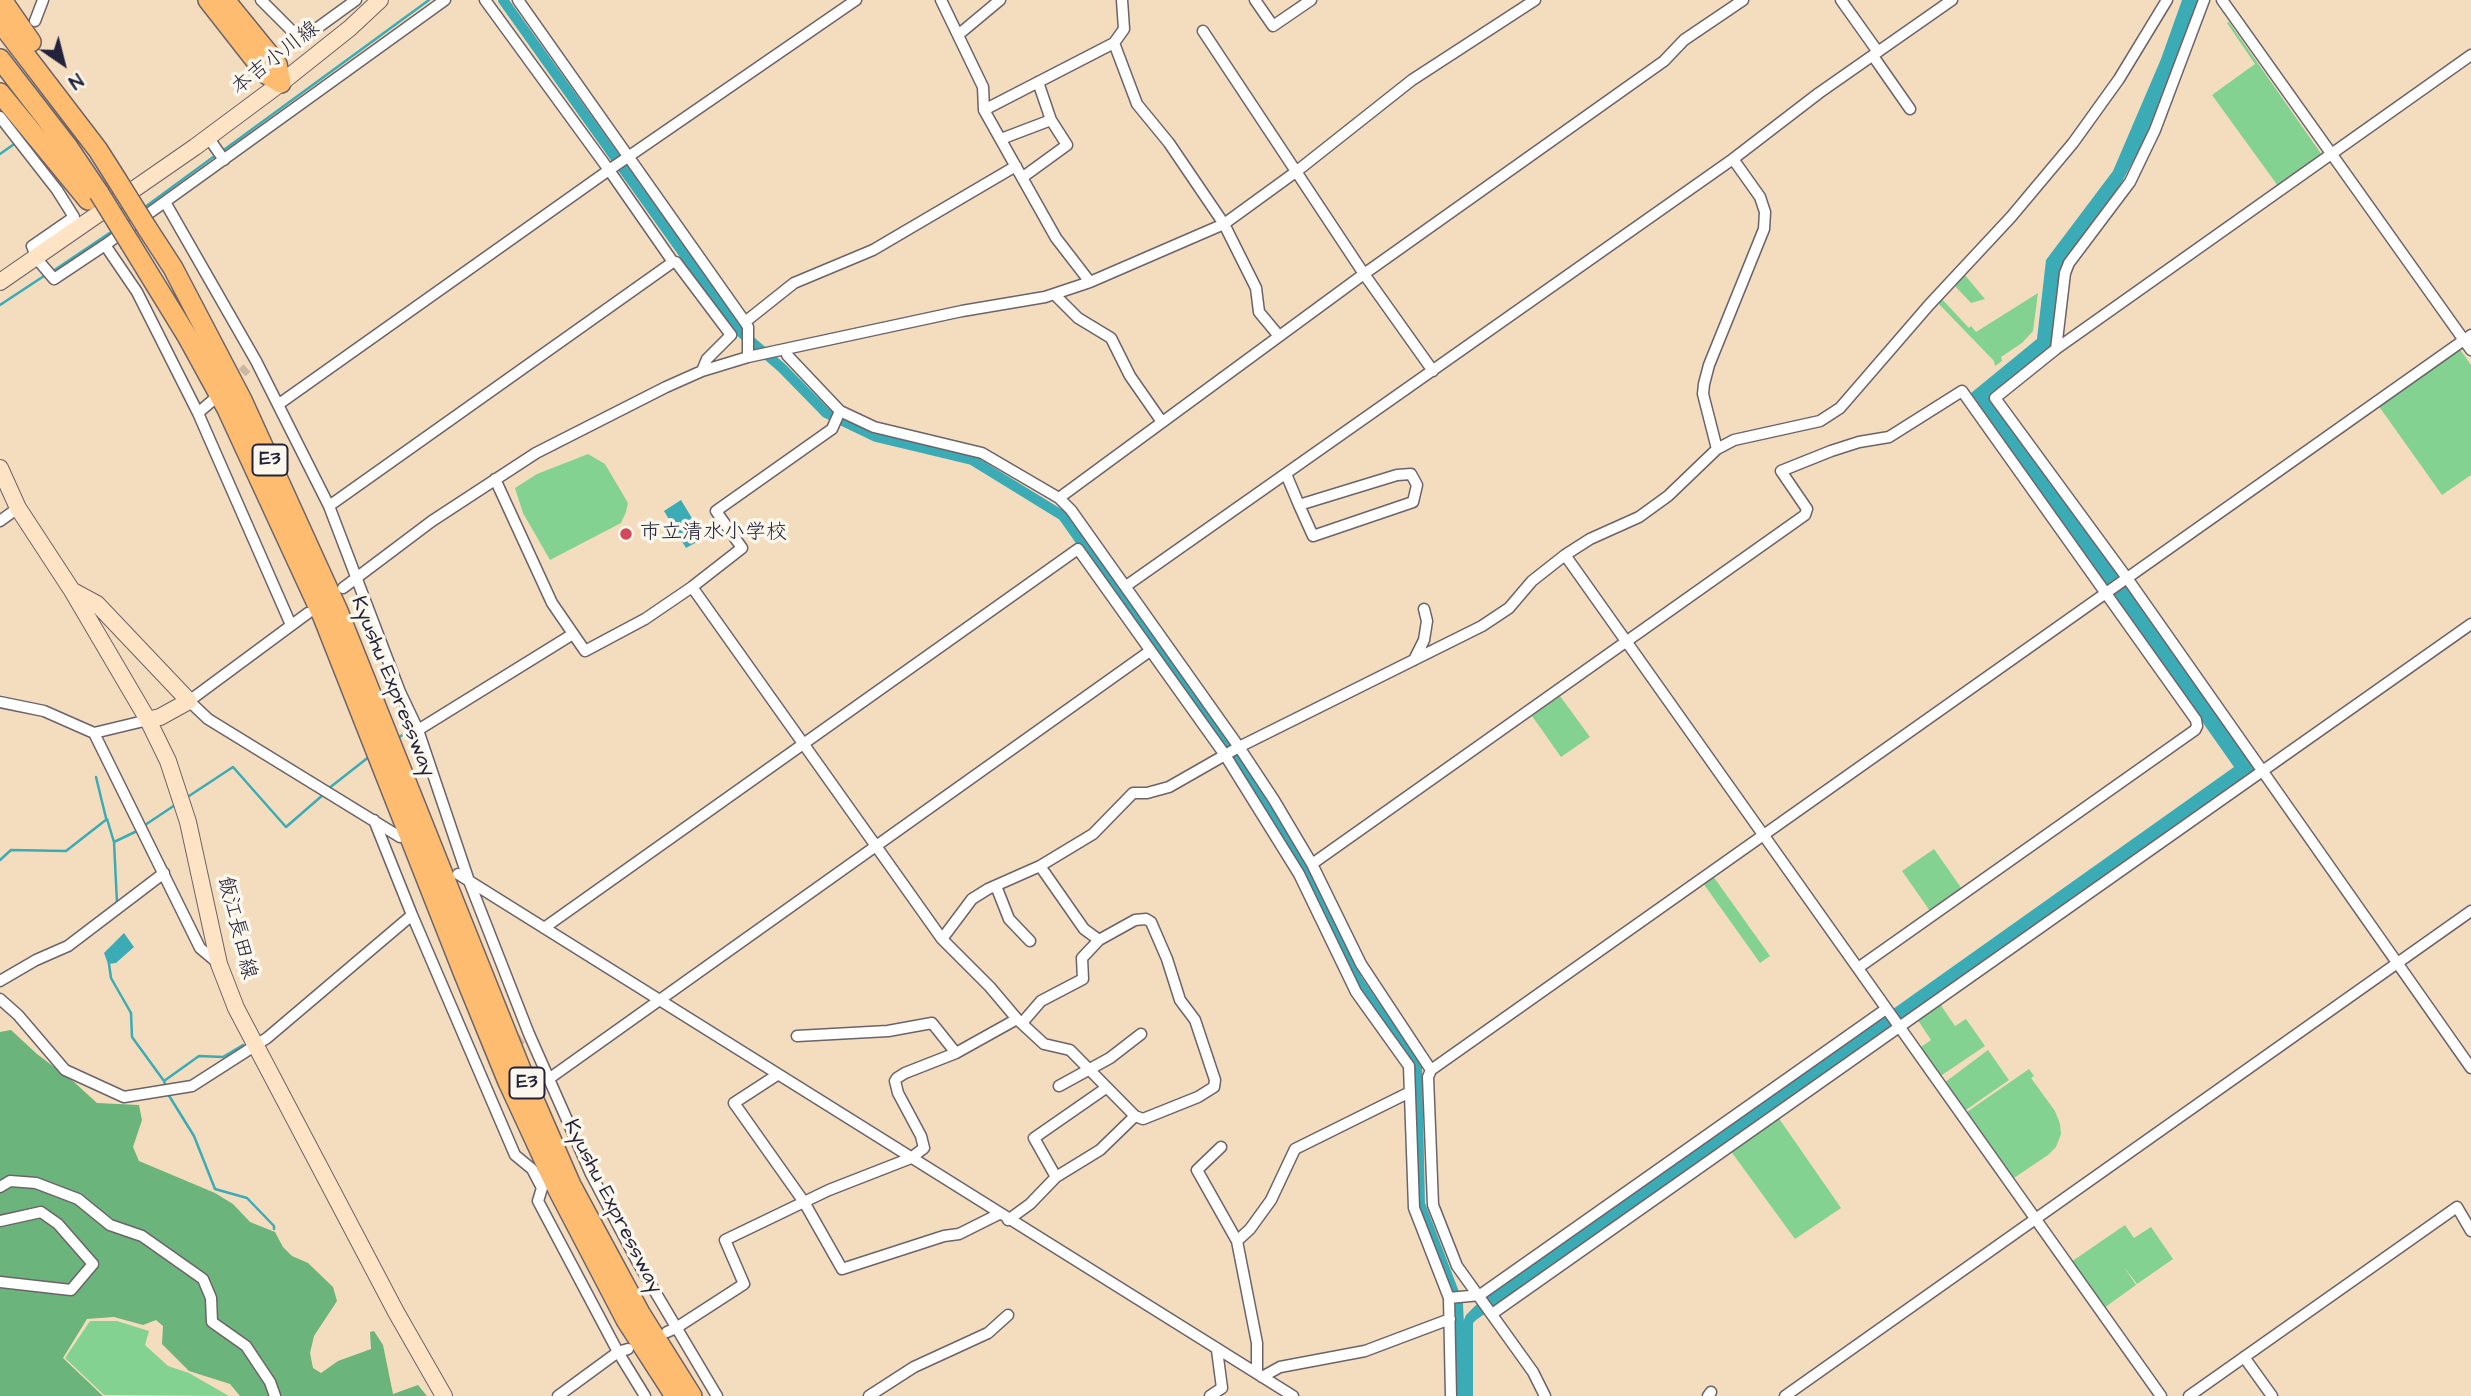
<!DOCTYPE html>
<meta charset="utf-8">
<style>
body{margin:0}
#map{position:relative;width:2471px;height:1396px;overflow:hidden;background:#f4ddbf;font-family:"Architects Daughter",sans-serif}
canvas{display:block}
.north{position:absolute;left:28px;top:28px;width:70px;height:70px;-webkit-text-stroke:5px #fbf7ec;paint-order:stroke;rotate:145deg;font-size:19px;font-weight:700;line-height:28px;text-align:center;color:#22223b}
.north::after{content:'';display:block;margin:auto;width:24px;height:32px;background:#22223b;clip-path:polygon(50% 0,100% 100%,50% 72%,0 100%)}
</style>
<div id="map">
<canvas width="2471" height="1396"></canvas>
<div class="north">N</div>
</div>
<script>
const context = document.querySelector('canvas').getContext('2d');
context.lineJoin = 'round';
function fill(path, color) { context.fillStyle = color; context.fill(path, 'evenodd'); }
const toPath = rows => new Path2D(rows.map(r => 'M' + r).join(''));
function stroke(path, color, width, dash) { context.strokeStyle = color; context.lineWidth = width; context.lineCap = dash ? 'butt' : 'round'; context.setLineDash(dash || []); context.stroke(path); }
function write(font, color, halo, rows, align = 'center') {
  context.font = font + ' "Architects Daughter","Klee One",sans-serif'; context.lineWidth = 7; context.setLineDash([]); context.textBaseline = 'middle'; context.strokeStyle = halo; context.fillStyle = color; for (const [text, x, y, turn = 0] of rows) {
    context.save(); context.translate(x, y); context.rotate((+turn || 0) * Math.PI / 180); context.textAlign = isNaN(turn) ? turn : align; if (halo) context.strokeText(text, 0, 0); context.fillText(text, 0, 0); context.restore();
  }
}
fill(toPath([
 [2229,22,2322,155,2278,186,2212,95,2255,64,2227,23],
 [1964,274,1985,299,1971,303,1953,284],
 [2038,293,2033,331,2022,343,2001,357,2002,361,1995,366,1994,361,1936,301,1940,297,1969,328,1971,326,1976,332],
 [2459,348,2471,365,2471,475,2442,495,2378,405],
 [588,454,605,464,628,503,626,512,621,523,550,560,523,513,515,488,537,474],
 [1560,696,1590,737,1561,757,1532,716],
 [1934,849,1962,889,1930,911,1902,871],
 [1713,876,1770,956,1760,963,1703,883],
 [1940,1004,1955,1026,1966,1019,1985,1046,1939,1077,1918,1049,1931,1040,1917,1019],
 [1988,1050,2009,1080,1963,1112,1944,1083],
 [2029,1069,2034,1076,2031,1078,2055,1111,2060,1124,2061,1134,2056,1147,2048,1155,2011,1180,1964,1114],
 [1778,1117,1841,1208,1795,1239,1730,1150],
 [2125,1225,2134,1238,2151,1227,2173,1259,2137,1284,2124,1267,2136,1285,2104,1308,2071,1262],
 [90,1321,117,1321,149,1331,145,1345,168,1366,189,1373,229,1396,104,1395,65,1358]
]), '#84d291');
fill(toPath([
 [11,1030,37,1054,74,1082,97,1103,139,1105,142,1120,133,1147,139,1161,215,1193,233,1204,250,1222,275,1232,283,1247,292,1256,308,1263,333,1287,337,1301,314,1336,310,1353,313,1368,321,1373,338,1361,371,1349,370,1332,374,1331,383,1345,393,1394,418,1385,427,1396,240,1396,230,1384,189,1371,162,1344,163,1326,156,1320,143,1325,114,1317,87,1319,63,1358,103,1396,0,1396,0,1032]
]), '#6bb47b');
fill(toPath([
 [2182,0,2198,0,2145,139,2116,193,2061,266,2051,347,1989,395,2116,570,2255,768,2255,771,1476,1320,1473,1323,1473,1396,1454,1396,1454,1337,1462,1335,1463,1322,1466,1315,1476,1305,2234,767,1971,393,2037,339,2046,260,2113,171,2161,59],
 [681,500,704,538,686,548,664,511],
 [124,933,134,947,116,963,108,964,104,953]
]), '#3bacb6');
stroke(toPath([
 [221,152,429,0],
 [0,154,17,142],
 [145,207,216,155],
 [53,271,114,230],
 [0,305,47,274],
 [396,739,414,728],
 [96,777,106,818],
 [328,789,370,756],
 [186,798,233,767,286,827,324,794],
 [142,827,175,805],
 [0,860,11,850,66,851,107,819,114,842],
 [117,903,114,842,137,831],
 [109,964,111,978,131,1013,132,1037,164,1081],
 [166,1087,164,1081,199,1056,223,1057,243,1045],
 [168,1094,194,1136,215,1189,247,1198,274,1226,274,1229]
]), '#3bacb6', 2.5);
stroke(toPath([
 [503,0,738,330,782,368,826,413,876,437,972,460,1063,516,1240,767,1306,871,1357,979,1417,1067,1420,1204,1458,1303,1460,1348]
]), '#3bacb6', 10);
stroke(toPath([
 [231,383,247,368],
 [489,1061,523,1038]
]), '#cab8a5', 10, [10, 5]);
const street = toPath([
 [261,0,294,33,309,34,356,0],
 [485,0,609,170,673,262,676,262,731,335,707,359,702,371],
 [518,0,745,322,748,327,748,357],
 [941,0,983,87,984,110,1056,238,1090,282],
 [1255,0,1273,26,1311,0],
 [1841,0,1878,52],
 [2222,0,2471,350],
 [35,21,43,0],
 [1203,31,1364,274,1433,371],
 [958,35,1000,0],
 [1114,43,1137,104,1169,143,1224,224,1256,288,1259,312,1279,336],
 [2471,55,2056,349,1995,398,2127,578,2471,1068],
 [1873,56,1910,109],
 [984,110,1114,43,1124,29,1122,0],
 [0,117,57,190,74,217,32,246,37,259,54,279,105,245,137,292,198,413,291,625],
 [208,137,224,160],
 [1001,139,1051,120,1038,82],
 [1023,177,1067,145,1051,120],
 [165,202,256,361,329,506,400,692,418,730,469,881,529,1034,591,1174,638,1263,717,1396],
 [105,245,445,0],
 [1054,294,1078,318,1111,338,1130,376,1162,422],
 [745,322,794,283,873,250,1016,166],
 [2056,349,2065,273,2069,263,2130,182,2155,130,2204,0],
 [787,355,840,411,874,427,982,453,1059,498,1071,510,1239,747,1274,800,1312,864,1361,964,1431,1070],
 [279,404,609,170,856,0],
 [198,413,213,400],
 [1717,449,1703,394,1704,384,1709,365,1764,229,1765,212,1760,197,1733,159],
 [1286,474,1299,505,1313,536,1413,502,1417,485,1411,474,1397,475,1299,505],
 [495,479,552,603,585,651,645,619,692,587,742,548,716,511,832,429,840,411],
 [1059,498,1364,274,1664,61,1684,40,1743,0],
 [329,506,673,262],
 [0,521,18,508],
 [1565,555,2161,1396],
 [1126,586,1733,159,1819,93,1952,0],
 [692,587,942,939,990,987,1017,1019,1044,1044,1070,1050,1135,1116,1143,1119,1198,1097,1214,1087,1215,1080,1195,1020,1180,1000,1167,959,1151,922,1146,919,1135,920,1099,940,1084,929,1040,866],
 [343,588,432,521,536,453,666,387,702,371,748,357,962,311,1045,297,1090,282,1224,224,1297,171,1412,80,1535,0],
 [308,613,189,701,208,719,400,837],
 [1414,660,1424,640,1427,621,1424,609],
 [0,702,44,711,94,733,200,948,219,964],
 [418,730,573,634],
 [94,733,148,720],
 [374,820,412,915,515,1155,532,1169,542,1188,538,1201,618,1352,645,1396],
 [1312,864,1805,515,1807,509,1781,471,1831,451,1859,442,1889,437,1962,391,2196,720,2197,726,2195,730,1858,968],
 [458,874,1293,1396],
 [996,886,1009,919,1030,941],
 [544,928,1078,549,1225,755,1299,874,1356,992,1409,1066,1414,1208,1449,1298,1451,1396],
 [942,939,972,899,988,889,1040,866,1093,834,1133,793,1147,793,1169,787,1239,747,1482,626,1509,608,1532,581,1565,555,1590,539,1639,517,1668,496,1717,449,1734,440,1820,421,1840,408,1929,305,2011,217,2073,143,2119,79,2167,0],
 [0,981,36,960,68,946,164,873],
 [0,999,18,1015,65,1070,124,1097,192,1086,267,1038,412,915],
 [1022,1023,1041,1001,1083,979,1082,958,1099,940],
 [797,1036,888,1031,932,1023,956,1053],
 [777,1075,734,1103,804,1202,842,1269,944,1236,959,1234,999,1214],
 [550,1078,1150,651],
 [1059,1086,1110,1058,1141,1034],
 [1221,1147,1197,1170,1237,1241,1257,1343,1257,1373],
 [1056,1177,1034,1138,1106,1088],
 [0,1187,10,1181,36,1183,78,1199,110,1225,142,1236,203,1279,211,1298,212,1322,246,1346,270,1382,275,1396],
 [1008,1220,1030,1204,1056,1177,1100,1150,1135,1116],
 [0,1221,41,1212,58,1224,93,1264,71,1290,0,1282],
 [1237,1241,1250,1229,1271,1200,1295,1149,1410,1092],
 [1449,1298,1480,1295,1886,1009],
 [1492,1314,2471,624],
 [667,1332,676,1328,744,1284,725,1240,829,1190,911,1158,924,1148,921,1136,898,1093,895,1081,897,1078,905,1073,956,1053,1017,1019],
 [2244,1357,2272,1396],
 [1262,1377,1280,1367,1365,1351,1450,1319],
 [558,1396,618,1352,628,1349],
 [869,1396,914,1367,988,1333,1008,1315],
 [1210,1396,1222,1388,1217,1350],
 [1545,1396,1533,1372,1457,1266,1433,1205,1428,1077,1431,1070,2471,335],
 [1708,1396,1711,1392],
 [1785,1396,2471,911],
 [2189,1396,2457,1207,2471,1231]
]);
const secondary = toPath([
 [0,282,195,147,281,83,350,28,380,0],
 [0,468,18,508,71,589,148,720,168,761,188,822,219,964,236,1008,396,1312,444,1396],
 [73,591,97,604,189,701,160,717,148,720]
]);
const highway = toPath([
 [2,0,31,42],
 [208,0,266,74,281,83],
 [225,0,277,64,281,83],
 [0,22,98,150,117,180],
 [0,59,68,147,99,193],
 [0,93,88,200],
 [147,228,173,268,242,400,338,611,524,1077,571,1185,640,1313,692,1396],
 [130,243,187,336,227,409,323,617,463,972,508,1082,558,1190,626,1320,675,1396]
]);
stroke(street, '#6c6369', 13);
stroke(secondary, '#6c6369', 18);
stroke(highway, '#6c6369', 22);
stroke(street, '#fff', 10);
stroke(secondary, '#fee4c5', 16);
stroke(highway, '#fdbc6f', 19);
const highwayBridge = toPath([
 [117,180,147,228],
 [99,193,130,243]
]);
stroke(highwayBridge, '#6c6369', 22, []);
stroke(highwayBridge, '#fdbc6f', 19);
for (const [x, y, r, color] of [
 [626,534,7,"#d1495b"]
]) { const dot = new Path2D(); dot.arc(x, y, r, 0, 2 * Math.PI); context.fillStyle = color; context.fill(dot); stroke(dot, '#fbf7ec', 2.5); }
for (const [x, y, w] of [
 [270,460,35],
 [527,1083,35]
]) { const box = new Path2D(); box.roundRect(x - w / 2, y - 15.5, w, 31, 5); context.fillStyle = '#fbf7ec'; context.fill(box); stroke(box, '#22223b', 2); }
write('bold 19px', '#22223b', null, [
 ["E3",270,460],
 ["E3",527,1083]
]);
write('21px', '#22223b', '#fbf7ec', [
 ["本吉小川線",276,59,-38],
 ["Kyushu Expressway",392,687,68],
 ["飯江長田線",236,928,76],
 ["Kyushu Expressway",612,1207,63]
]);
write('21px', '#22223b', '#fbf7ec', [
 ["市立清水小学校",640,534]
], 'left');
</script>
